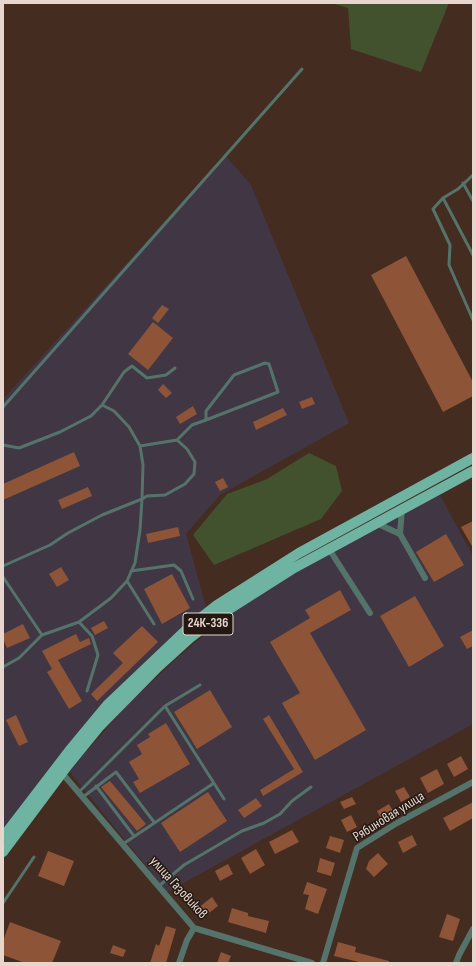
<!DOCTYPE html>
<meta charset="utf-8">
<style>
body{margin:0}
#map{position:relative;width:476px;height:966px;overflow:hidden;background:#442c21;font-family:"Sofia Sans Condensed",sans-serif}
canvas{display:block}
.frame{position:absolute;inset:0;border:4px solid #e6d6ce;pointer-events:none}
</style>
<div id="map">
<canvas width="476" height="966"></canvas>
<div class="frame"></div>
</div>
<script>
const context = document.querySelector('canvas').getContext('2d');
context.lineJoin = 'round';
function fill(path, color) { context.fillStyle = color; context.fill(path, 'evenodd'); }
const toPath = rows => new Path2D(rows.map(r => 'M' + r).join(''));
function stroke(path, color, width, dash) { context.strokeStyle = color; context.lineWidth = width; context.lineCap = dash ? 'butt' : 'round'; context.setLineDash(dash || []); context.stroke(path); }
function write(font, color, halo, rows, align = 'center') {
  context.font = font + ' "Sofia Sans Condensed",sans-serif'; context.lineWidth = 3; context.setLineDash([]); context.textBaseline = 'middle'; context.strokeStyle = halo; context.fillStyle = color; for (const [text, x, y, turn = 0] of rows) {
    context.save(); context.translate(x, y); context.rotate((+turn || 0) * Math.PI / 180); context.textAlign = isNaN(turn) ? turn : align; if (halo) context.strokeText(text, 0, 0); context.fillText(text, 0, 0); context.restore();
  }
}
fill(toPath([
 [225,155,251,185,349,423,220,495,186,534,206,607,3,834,3,399],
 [440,495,473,556,473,724,167,892,69,771,130,702,177,658,227,616,309,564]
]), '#413644');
fill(toPath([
 [331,3,449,3,421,72,351,49,348,8],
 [309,453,336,466,342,491,321,519,214,565,193,535,227,494,267,479]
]), '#42512e');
fill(toPath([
 [406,256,473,382,473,396,443,412,371,275],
 [162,305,169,309,158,323,152,318],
 [153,322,173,338,148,370,128,354],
 [163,384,172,393,166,398,158,390],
 [312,397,315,404,302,409,299,402],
 [193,406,197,414,180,424,176,417],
 [283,408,287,415,256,430,253,422],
 [74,452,80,466,3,500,3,484],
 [223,478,228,487,220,491,215,482],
 [88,487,92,496,62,509,58,500],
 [473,521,473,548,461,527],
 [178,527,180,536,148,543,146,534],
 [446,534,464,565,434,582,416,552],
 [61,567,69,580,57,587,49,574],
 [172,574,190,608,162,624,144,589],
 [340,590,351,610,310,633,366,730,315,760,282,703,300,693,270,642,310,618,305,610],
 [415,596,444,646,409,667,380,616],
 [104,621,108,628,95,635,91,628],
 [23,624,30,638,7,648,3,639,3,634],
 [142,626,158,642,97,701,91,694,123,663,113,653],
 [473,630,473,646,467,649,460,637],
 [76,634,80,642,89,638,91,644,58,660,82,701,69,709,47,672,52,669,42,651],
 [210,690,232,727,197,749,174,712],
 [16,715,28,742,19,746,6,720],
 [269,715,303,772,263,796,260,790,294,769,263,719],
 [166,723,190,764,140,793,133,782,139,779,129,762,142,754,137,745,150,737,148,734],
 [461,756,468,769,454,777,447,764],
 [437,769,444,784,428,793,420,778],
 [110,781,146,824,137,831,101,787],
 [404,787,410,797,401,802,395,791],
 [208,792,227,821,180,852,161,823],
 [352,797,356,804,344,809,340,802],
 [256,798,262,806,244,818,238,810],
 [473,802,473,818,450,831,443,818],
 [389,804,394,813,382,820,377,811],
 [351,815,357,827,347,832,341,820],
 [292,830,299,842,275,854,269,842],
 [412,835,417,845,403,853,398,842],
 [330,836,344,840,340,853,326,848],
 [256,849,265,865,250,874,241,858],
 [48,851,74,861,64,886,38,876],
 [378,853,388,864,374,877,366,869,369,861],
 [320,858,335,863,331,876,317,872],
 [228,864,233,874,220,881,215,871],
 [307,882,327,889,318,914,305,909,309,895,303,894],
 [212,897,218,906,205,916,198,908],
 [232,908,248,913,248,916,269,921,266,933,228,922],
 [447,914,460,919,453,941,439,937],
 [10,922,61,941,52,963,25,963,3,955,3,941],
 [166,926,176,929,166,963,150,963,156,944,159,946],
 [338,942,356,947,355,952,389,961,389,963,363,963,334,956],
 [113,945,126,950,123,957,110,953],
 [221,952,231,956,228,963,217,963]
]), '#8e5437');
stroke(toPath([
 [473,175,458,189,443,198,433,209,450,245,449,265,473,320],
 [463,183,473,201],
 [443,198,473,255],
 [3,407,302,69],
 [177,440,192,425,206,420,278,392,269,364,265,363,234,375,206,411,206,420],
 [3,445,19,448,60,432,91,416,102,405],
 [3,566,50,545,68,533,102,515,142,499,143,465,140,446],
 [131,571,174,565,181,571,193,599],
 [3,577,42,635,79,622,92,636,98,655,87,691],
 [79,622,111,598,127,581],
 [154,624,127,581,135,563,140,530,142,499,147,496,165,495,185,484,194,474,195,462,187,449,177,440,140,446,129,427,114,411,102,405,124,372,132,366,147,378,166,375,175,368],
 [3,667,19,658,42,635],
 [165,706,224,799],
 [96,786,134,836],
 [79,792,165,706,200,685],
 [83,797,116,772,154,822],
 [123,844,214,783],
 [159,886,184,865,242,831,264,823,280,814,292,801,311,787],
 [3,903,34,857]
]), '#54746b', 3);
stroke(toPath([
 [376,523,400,534,425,578],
 [400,534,402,509],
 [329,549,370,613],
 [62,773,194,928,312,963],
 [179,963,187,940,194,928],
 [323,963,357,848,397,823,473,782],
 [456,963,459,955,473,929]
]), '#54746b', 6);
stroke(toPath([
 [3,837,69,751,108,704,189,627,217,605,299,553,473,458],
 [3,852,68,765,99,727,158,667,190,638,220,615,294,568,473,471]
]), '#6fb4a2', 10);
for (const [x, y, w] of [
 [208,624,50]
]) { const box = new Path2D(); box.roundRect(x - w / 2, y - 11, w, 22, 3); context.fillStyle = '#231812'; context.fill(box); stroke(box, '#e6d6ce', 1); }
write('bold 13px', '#e6d6ce', null, [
 ["24К-336",208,624]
]);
write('14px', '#e6d6ce', '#231812', [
 ["Рябиновая улица",389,817,-32],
 ["улица Газовиков",178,888,48]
]);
</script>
